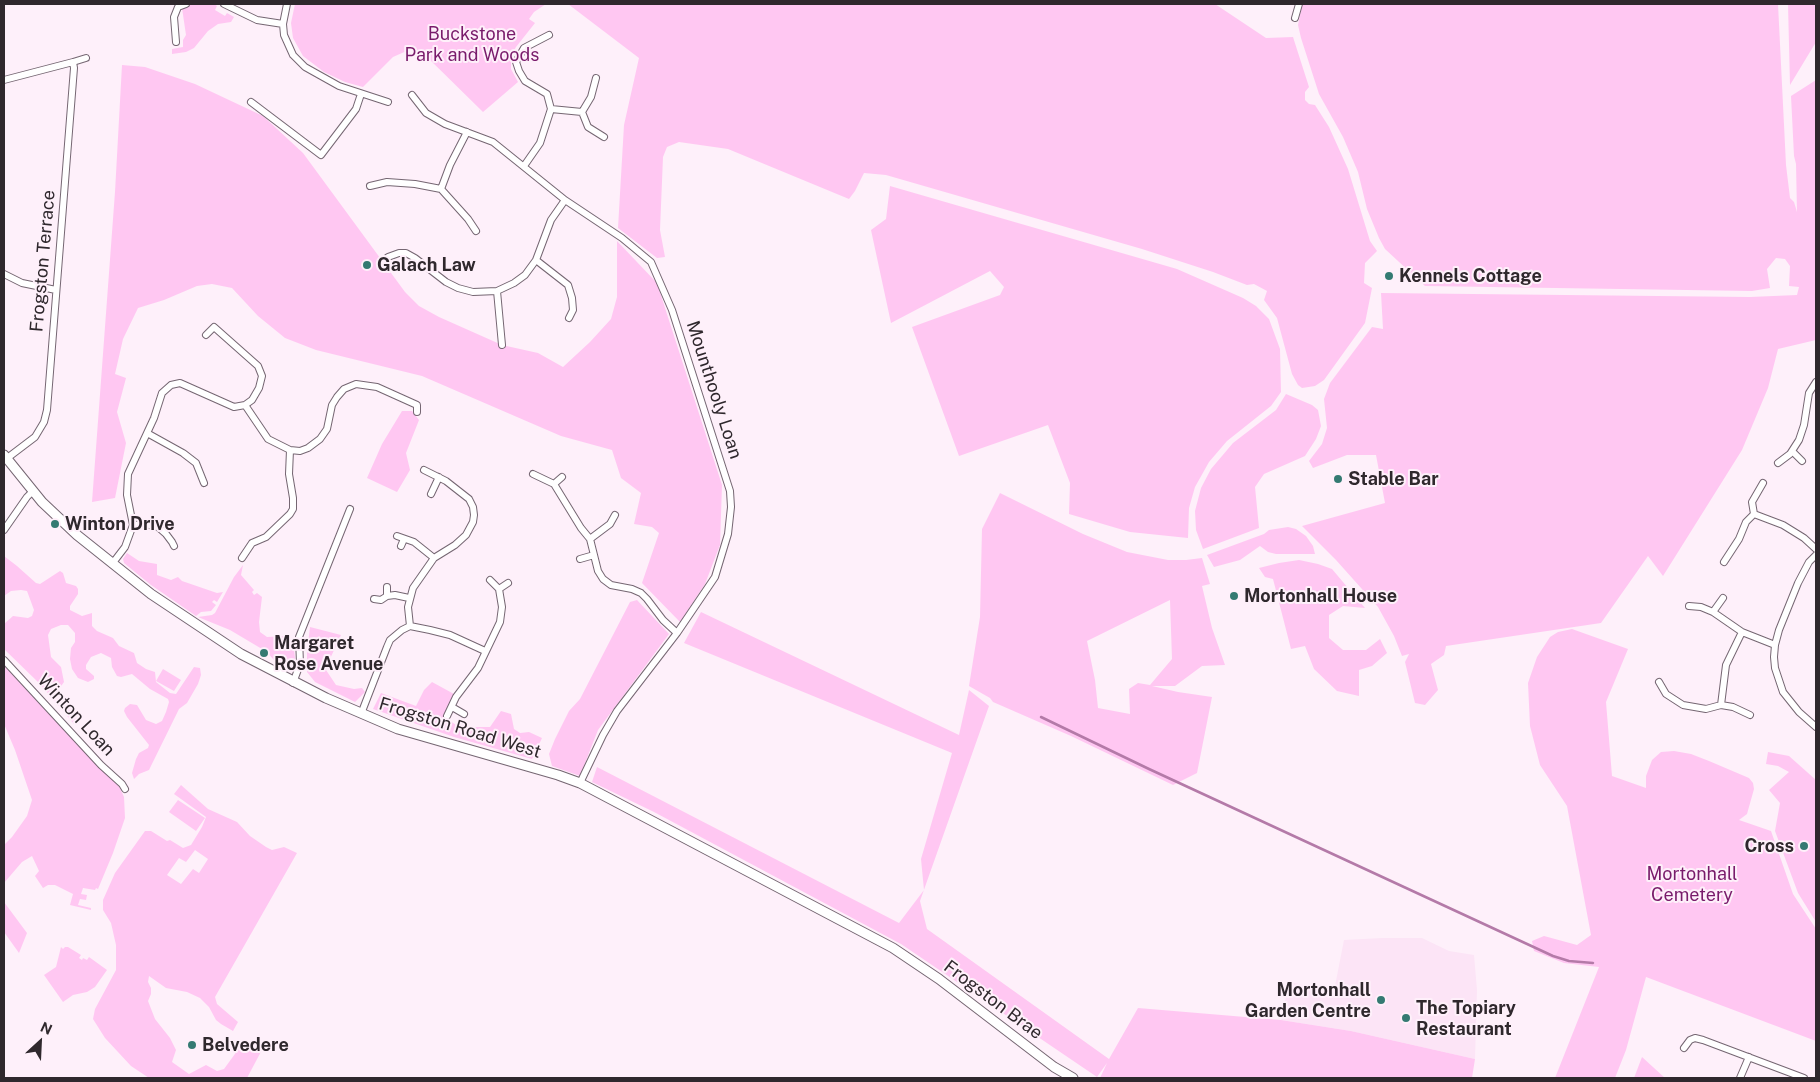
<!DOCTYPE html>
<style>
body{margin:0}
#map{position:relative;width:1820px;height:1082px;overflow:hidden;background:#fef0fa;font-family:"Public Sans",sans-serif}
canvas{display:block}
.frame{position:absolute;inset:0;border:5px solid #2f282d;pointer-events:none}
.north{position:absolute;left:15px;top:1017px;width:50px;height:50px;-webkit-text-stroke:4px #fef0fa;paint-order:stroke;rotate:25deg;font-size:14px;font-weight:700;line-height:20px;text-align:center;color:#2f282d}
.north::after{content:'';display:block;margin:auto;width:18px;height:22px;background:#2f282d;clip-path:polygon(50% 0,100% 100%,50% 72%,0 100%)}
</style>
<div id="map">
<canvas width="1820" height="1082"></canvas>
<div class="frame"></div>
<div class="north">N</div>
</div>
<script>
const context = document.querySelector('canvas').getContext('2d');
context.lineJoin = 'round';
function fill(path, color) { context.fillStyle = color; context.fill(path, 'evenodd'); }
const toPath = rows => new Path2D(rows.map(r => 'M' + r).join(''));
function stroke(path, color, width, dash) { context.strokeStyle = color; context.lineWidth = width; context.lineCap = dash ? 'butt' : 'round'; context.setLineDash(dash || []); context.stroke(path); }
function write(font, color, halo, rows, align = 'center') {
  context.font = font + ' "Public Sans",sans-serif'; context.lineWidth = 4; context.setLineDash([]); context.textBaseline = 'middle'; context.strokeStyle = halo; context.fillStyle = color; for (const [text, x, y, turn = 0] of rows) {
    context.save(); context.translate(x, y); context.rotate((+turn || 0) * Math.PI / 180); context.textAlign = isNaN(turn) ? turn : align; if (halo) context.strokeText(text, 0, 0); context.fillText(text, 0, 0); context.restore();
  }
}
fill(toPath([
 [1382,938,1422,938,1449,951,1474,955,1477,990,1475,1059,1351,1031,1281,1020,1289,982,1334,991,1344,940]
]), '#fce4f6');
fill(toPath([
 [192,4,214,4,217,6,215,10,225,16,227,13,234,17,231,22,218,24,208,31,194,48,186,52,172,54,172,49,183,47,183,40,186,35,182,8],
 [295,4,546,4,534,12,529,19,535,23,516,47,511,56,511,69,518,82,483,112,426,56,411,49,393,57,363,87,345,82,324,72,303,56,293,38,291,23],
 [568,4,1215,4,1266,38,1293,37,1309,87,1305,92,1305,100,1309,104,1315,105,1329,127,1348,169,1370,241,1377,251,1365,263,1364,283,1372,288,1365,323,1324,380,1315,386,1302,388,1298,385,1292,374,1277,318,1264,300,1267,291,1254,284,1247,285,1213,272,1142,249,886,175,864,173,855,191,849,199,728,149,679,142,667,147,663,157,660,230,665,257,657,258,618,228,624,125,639,58],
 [1302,4,1778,4,1786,165,1790,198,1794,202,1797,212,1796,164,1794,156,1791,96,1816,80,1816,340,1778,349,1768,388,1742,450,1663,576,1648,556,1601,623,1446,646,1444,655,1431,664,1438,690,1425,705,1415,703,1405,662,1409,654,1402,656,1394,636,1378,607,1336,560,1302,526,1385,503,1376,455,1347,455,1313,468,1309,461,1322,444,1327,428,1324,399,1330,383,1372,327,1383,329,1381,293,1750,297,1797,295,1799,287,1789,286,1790,266,1785,259,1776,258,1767,269,1770,288,1752,291,1425,286,1385,249,1379,238,1367,209,1358,172,1343,137,1319,94,1301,38,1298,25],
 [1788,4,1816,4,1816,42,1790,85],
 [122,65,145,67,195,84,263,116,303,153,405,292,419,306,439,317,502,345,538,353,563,367,590,342,611,319,617,297,617,241,657,283,722,485,720,545,705,584,680,622,642,583,659,533,652,527,634,524,641,493,621,478,612,450,561,436,422,376,316,350,285,338,258,316,232,288,212,284,197,286,164,300,138,308,123,339,115,374,126,378,117,412,126,443,115,498,92,502,115,192],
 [890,186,1177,269,1243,298,1256,306,1269,319,1280,349,1281,392,1271,406,1227,441,1209,462,1195,487,1189,508,1188,538,1130,532,1069,514,1070,483,1048,425,959,456,912,327,1000,295,1004,287,990,271,891,323,871,230,886,219],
 [1286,394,1312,405,1318,410,1321,426,1316,439,1305,456,1264,474,1255,487,1259,528,1203,549,1196,530,1195,511,1201,488,1211,469,1233,443,1276,410],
 [402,411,412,411,419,420,406,453,410,470,397,492,367,478,382,444],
 [1000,493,1083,534,1127,552,1168,560,1186,560,1202,558,1210,584,1202,586,1212,628,1225,665,1202,666,1175,686,1152,686,1178,692,1212,697,1197,773,1173,785,1071,736,993,702,990,698,969,686,980,617,982,529],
 [1170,600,1172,659,1150,685,1138,683,1129,689,1130,714,1098,708,1095,680,1087,641],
 [1288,527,1296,529,1306,536,1313,546,1315,554,1276,554,1268,552,1260,546,1240,560,1214,567,1207,555,1264,534,1269,530],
 [127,553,139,561,157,564,157,575,171,580,178,577,182,581,217,593,223,592,217,602,214,600,212,602,216,605,211,611,201,612,196,616,151,585,124,563,123,559],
 [4,556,17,566,36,583,40,584,60,571,63,573,66,583,76,586,78,589,78,594,70,606,70,610,82,616,92,613,92,626,97,631,113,638,119,646,134,653,137,663,146,669,155,672,156,682,170,693,176,694,194,667,200,668,201,675,198,684,187,703,179,709,149,770,139,774,134,779,132,773,136,759,139,753,148,748,149,745,127,717,124,711,125,708,130,704,137,705,146,720,156,724,162,721,166,712,169,702,168,699,150,689,132,674,121,677,117,676,112,667,111,658,101,653,91,657,86,665,86,669,94,676,94,679,88,682,78,678,72,669,70,659,71,648,75,642,75,633,68,625,61,625,51,629,48,635,51,657,61,667,64,682,54,696,55,700,74,713,77,723,74,724,40,684,4,649,4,624,13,616,28,618,32,616,34,610,27,591,21,590,11,591,4,596],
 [1299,560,1318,564,1332,569,1365,608,1343,606,1329,615,1329,638,1343,650,1366,650,1380,639,1387,653,1372,666,1359,670,1359,696,1337,691,1314,669,1305,646,1291,649,1273,579,1265,577,1259,568,1279,563],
 [243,565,241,575,254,590,252,592,254,595,257,593,262,597,259,622,260,632,267,637,285,636,293,641,295,658,291,671,278,665,267,652,230,630,198,617,212,615,215,613,234,577],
 [637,600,669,634,598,730,580,776,552,766,549,754,555,739,569,711,580,699,630,602],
 [701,612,959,735,969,690,989,706,920,901,927,929,1109,1059,1138,1008,1281,1020,1351,1031,1475,1059,1472,1078,1100,1078,1107,1063,1097,1077,901,944,654,812,592,782,597,767,899,923,924,890,921,859,952,753,684,643],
 [310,627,341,635,329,661,326,670,336,685,354,689,362,688,365,692,355,702,315,682,307,672,307,651],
 [1572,629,1628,649,1606,702,1612,776,1646,788,1646,776,1652,760,1661,752,1674,751,1691,754,1709,761,1749,778,1753,783,1754,789,1747,814,1739,820,1771,831,1793,894,1816,929,1816,1041,1646,977,1626,1050,1615,1078,1555,1078,1599,967,1564,963,1534,951,1532,941,1544,936,1577,945,1591,935,1567,806,1540,765,1530,726,1528,683,1537,657,1550,637,1558,632],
 [4,666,119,786,124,797,125,818,113,853,98,889,96,888,95,890,83,888,81,894,87,895,86,900,80,899,78,905,91,908,91,910,70,905,73,894,55,885,48,885,43,888,35,876,39,871,32,856,22,862,4,883,4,845,12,837,27,816,32,800,15,750,4,724],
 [163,669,181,680,174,691,156,681],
 [432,682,454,694,443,716,459,727,490,727,501,711,511,714,514,729,520,733,529,732,542,738,532,759,454,737,373,709,381,693,416,706,424,690],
 [1768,752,1789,756,1816,780,1816,922,1798,893,1775,831,1780,803,1769,790,1789,772,1778,766,1766,764],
 [181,785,208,809,237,822,250,836,266,847,272,850,284,847,297,853,215,997,217,1004,238,1022,233,1031,221,1024,216,1020,209,1007,200,998,187,992,166,988,149,976,148,982,151,988,151,994,148,1001,155,1019,170,1038,176,1050,172,1062,189,1074,206,1065,217,1071,224,1069,240,1047,246,1043,264,1042,264,1046,247,1078,149,1078,131,1066,105,1038,93,1019,95,1009,116,970,116,945,111,923,103,910,103,900,115,873,145,831,151,831,167,841,170,840,183,848,191,845,202,827,206,817,174,794],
 [195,850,208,859,199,873,193,869,181,884,167,875,179,858,186,862],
 [178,800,205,818,196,831,169,812],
 [4,902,27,933,19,953,4,932],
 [61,947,63,949,65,947,68,947,81,955,79,958,82,960,83,958,87,960,89,957,107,970,95,987,87,992,73,995,63,1002,44,975,56,967],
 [1642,1057,1665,1078,1634,1078]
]), '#ffc7f2');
stroke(toPath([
 [1041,717,1149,769,1553,956,1569,961,1593,963]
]), '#b47aa8', 2.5);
const street = toPath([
 [224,4,257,20,283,24],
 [287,4,283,24,284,35,293,55,305,67,339,86,388,102],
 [1295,18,1299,4],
 [176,42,174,17,178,7,186,4],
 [4,80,73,62],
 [412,95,426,113,445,124,493,142,565,200,622,238,651,262,672,310,730,491,731,507,728,534,715,577,677,633,617,711,603,735,580,783],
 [251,102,321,155,356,109,361,94],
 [551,109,582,112,591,97,596,78],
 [582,112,588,127,604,137],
 [524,166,540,143,551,109,547,94,525,81,519,71,516,62,524,48,549,35],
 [370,186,387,182,415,184,441,189,468,219,476,231],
 [441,189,450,165,467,132],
 [388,257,399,253,406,253,415,258,446,282,458,288,473,292,497,291,514,283,525,275,536,260,551,220,565,200],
 [536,260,568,285,572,298,573,310,569,318],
 [4,274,22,283,56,290],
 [497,291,502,345],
 [245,405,268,439,290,450,300,451,308,448,320,439,327,429,332,405,337,397,344,389,356,384,377,387,417,405,417,412],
 [147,433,183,453,196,463,204,483],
 [1792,451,1802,461],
 [6,459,35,437,44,422,47,410,74,68,73,62,86,58],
 [1778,463,1790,454,1799,440,1804,425,1809,393,1816,382],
 [533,474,554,484,581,528,590,539,598,571,603,579,611,585,632,589,641,593,647,599,663,620,677,633],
 [554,484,562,477],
 [431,494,439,477],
 [1754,514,1783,525,1804,538,1816,549],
 [133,525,146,524,158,527,166,534,172,542,174,546],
 [4,530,27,497,33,491],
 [397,536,414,542,434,558],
 [590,539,610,524,615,515],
 [401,546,404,539],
 [1816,555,1809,562,1798,583,1779,630,1775,645,1774,657,1775,668,1783,692,1799,712,1816,727],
 [242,558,252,543,266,537,290,514,293,509,293,498,289,474,290,450],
 [580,559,594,555],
 [1724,562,1739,539,1746,522,1754,514,1752,502,1763,483],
 [112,564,125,547,133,525,127,495,128,474,154,418,162,393,171,385,180,383,234,407,245,405,252,400,259,388,262,376,258,366,214,327,206,335],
 [387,587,387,596],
 [499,589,508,583],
 [374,599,381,600,387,596,395,595,409,598],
 [1689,606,1701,607,1713,612,1742,632,1775,645],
 [1713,612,1723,598],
 [410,626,408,607,413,588,434,558,455,545,466,535,473,522,474,515,473,507,469,499,446,481,424,470],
 [4,660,101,765,122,784,125,789],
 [1659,682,1666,694,1683,705,1706,709,1721,705,1733,707,1750,715],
 [293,683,300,664,299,637,350,509],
 [1721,705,1726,665,1742,632],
 [452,707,464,714],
 [361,714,387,647,390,640,402,630,410,626,430,630,450,635,485,651],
 [447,716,456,697,478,668,500,622,502,607,499,589,490,580],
 [1684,1048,1690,1040,1695,1038,1703,1040,1804,1078],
 [1740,1078,1749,1057]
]);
const secondary = toPath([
 [4,455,42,502,77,535,151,594,241,654,326,698,398,729,558,775,580,783,893,948,939,979,1054,1067,1073,1078]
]);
stroke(street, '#756672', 8);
stroke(secondary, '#756672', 11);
stroke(street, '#fff', 6);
stroke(secondary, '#fff', 9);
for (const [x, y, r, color] of [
 [367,265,5,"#347a72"],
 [1389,276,5,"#347a72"],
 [1338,479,5,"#347a72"],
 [55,524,5,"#347a72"],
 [1234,596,5,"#347a72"],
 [264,653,5,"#347a72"],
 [1804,846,5,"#347a72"],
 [1381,1000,5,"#347a72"],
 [1406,1018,5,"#347a72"],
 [192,1045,5,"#347a72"]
]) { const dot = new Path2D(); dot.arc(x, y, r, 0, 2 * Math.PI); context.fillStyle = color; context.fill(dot); stroke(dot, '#fef0fa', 2); }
write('18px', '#791b6b', '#fef0fa', [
 ["Buckstone",472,34],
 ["Park and Woods",472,55],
 ["Mortonhall",1692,874],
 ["Cemetery",1692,895]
]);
write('18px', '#2f282d', '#fef0fa', [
 ["Frogston Terrace",43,261,-85],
 ["Mounthooly Loan",714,390,72],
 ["Winton Loan",76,715,47],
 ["Frogston Road West",460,728,17],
 ["Frogston Brae",993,1000,37]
]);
write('bold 18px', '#2f282d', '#fef0fa', [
 ["Galach Law",377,265],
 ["Kennels Cottage",1399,276],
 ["Stable Bar",1348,479],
 ["Winton Drive",65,524],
 ["Mortonhall House",1244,596],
 ["Margaret",274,643],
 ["Rose Avenue",274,664],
 ["Cross",1794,846,"right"],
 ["Mortonhall",1371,990,"right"],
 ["Garden Centre",1371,1011,"right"],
 ["The Topiary",1416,1008],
 ["Restaurant",1416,1029],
 ["Belvedere",202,1045]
], 'left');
</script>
